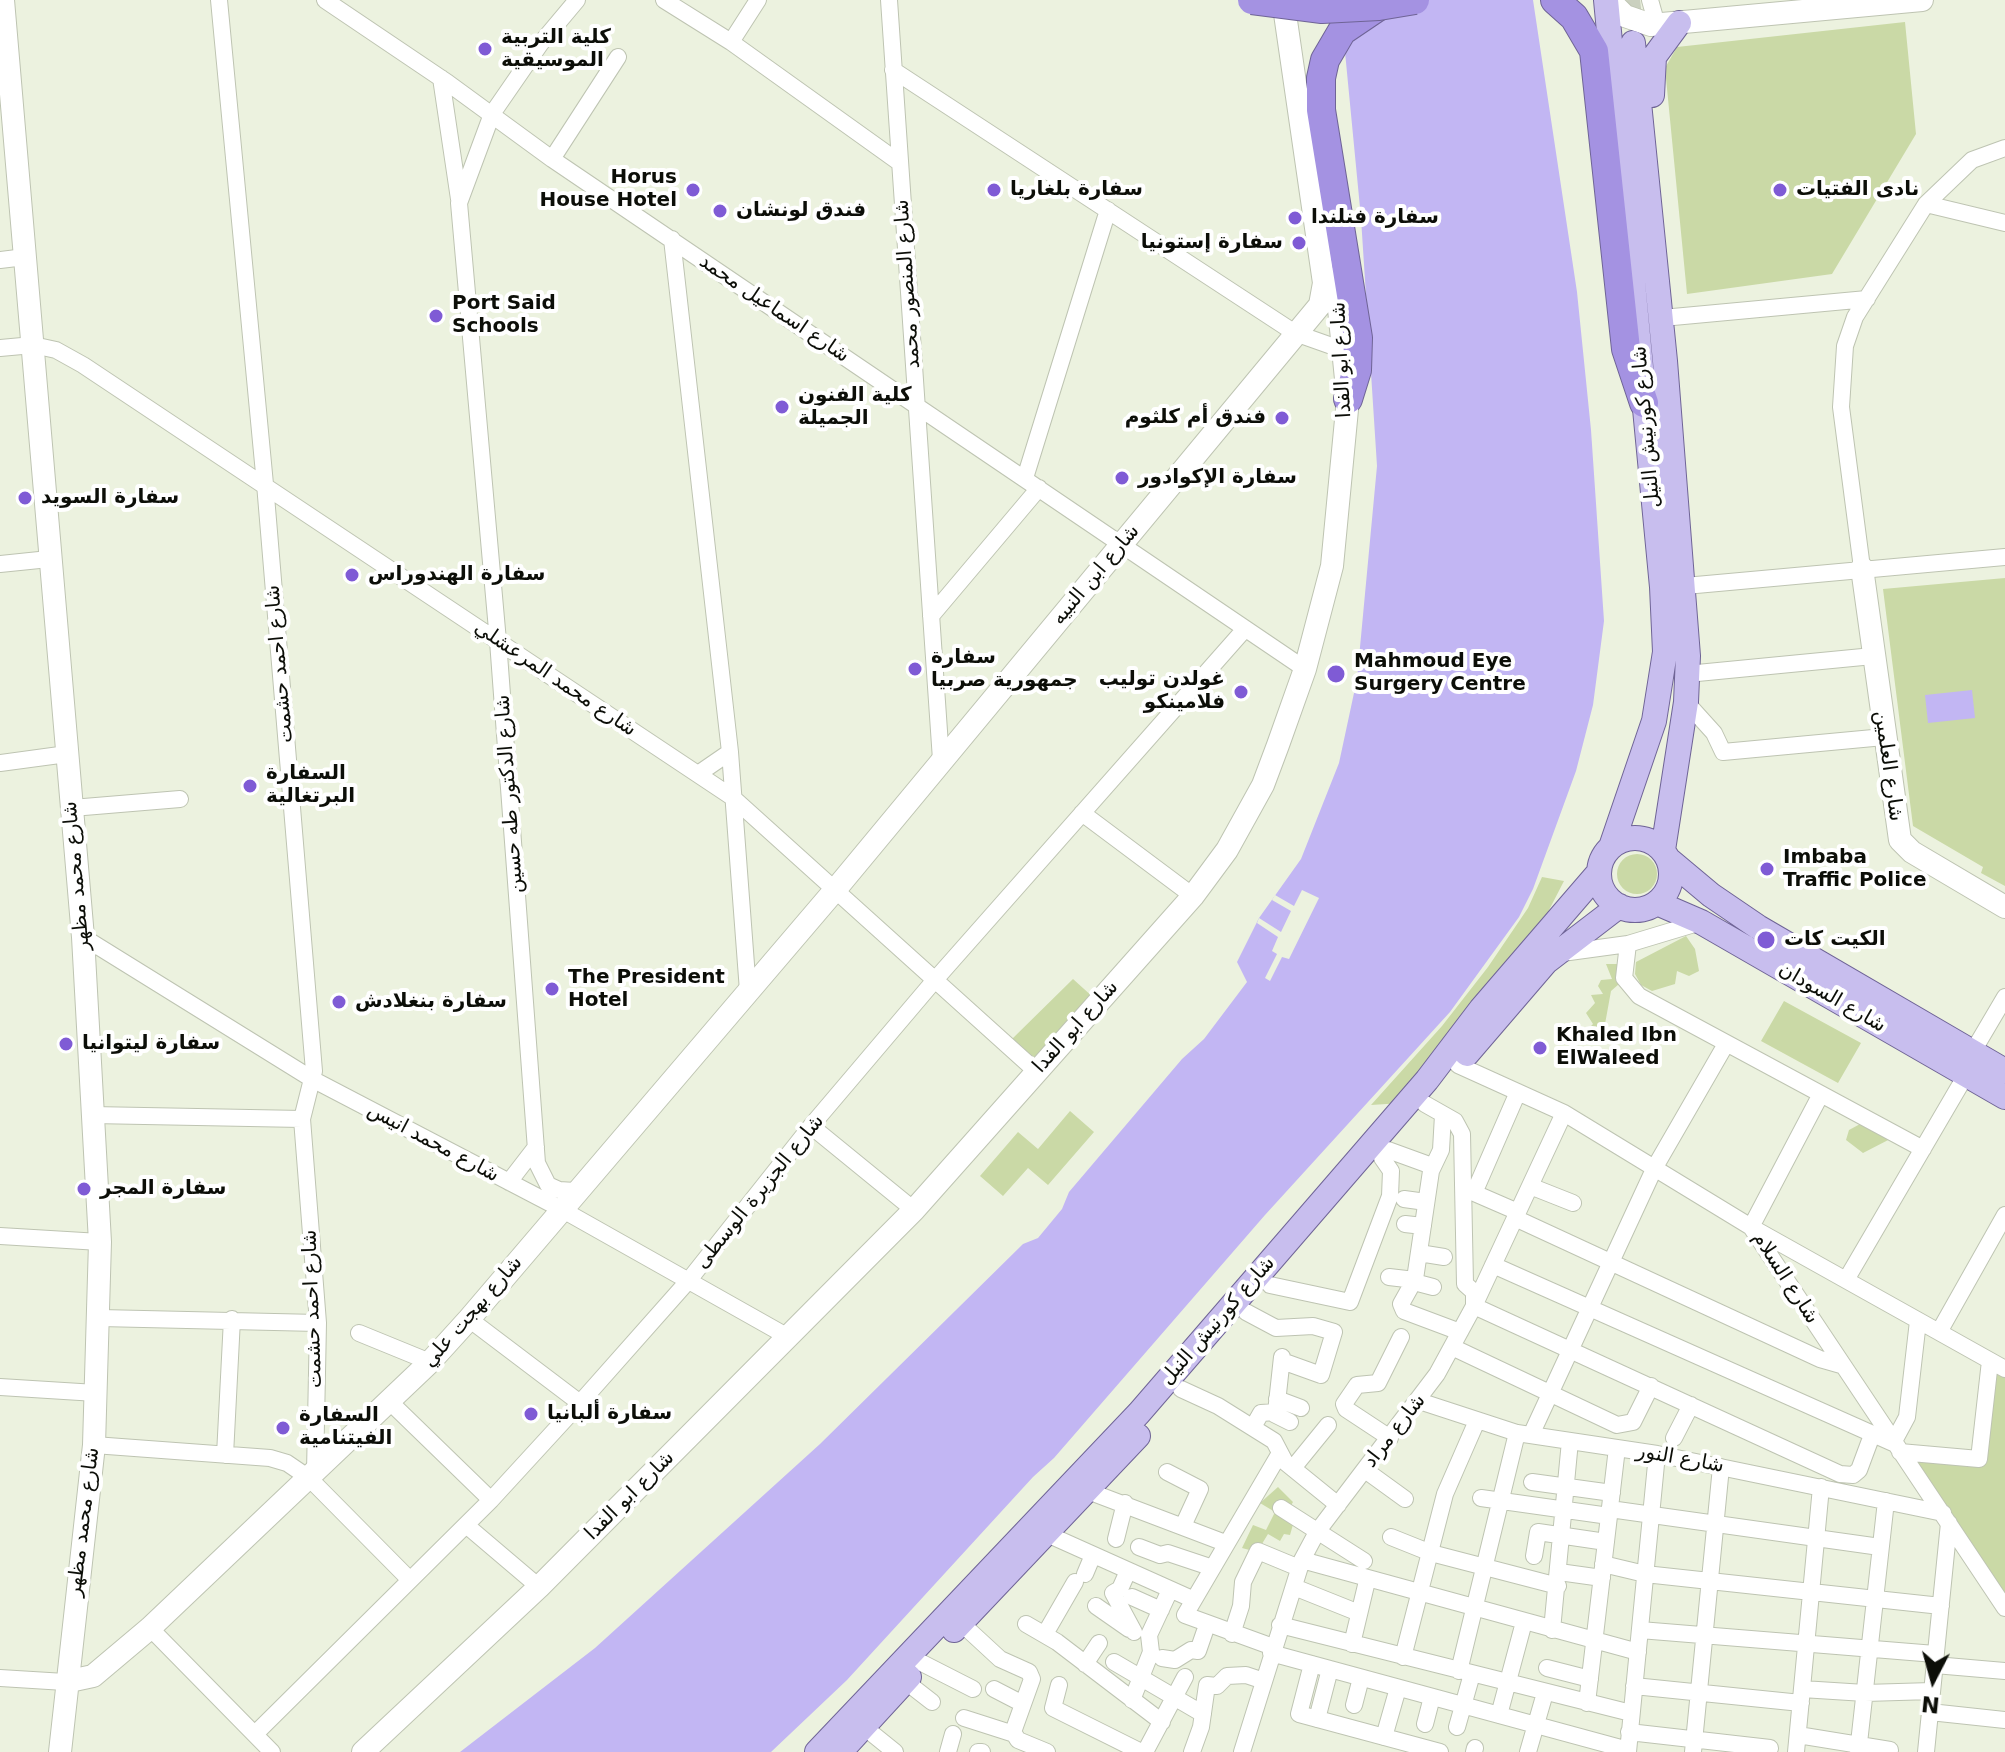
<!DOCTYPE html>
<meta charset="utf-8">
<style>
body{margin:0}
#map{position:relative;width:2005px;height:1752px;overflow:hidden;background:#ecf2df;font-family:"DejaVu Sans",sans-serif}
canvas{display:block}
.north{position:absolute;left:1893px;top:1640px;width:80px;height:80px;-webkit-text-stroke:6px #fff;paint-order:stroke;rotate:186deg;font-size:22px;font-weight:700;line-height:32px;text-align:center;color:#0c0e08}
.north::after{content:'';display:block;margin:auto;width:28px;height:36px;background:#0c0e08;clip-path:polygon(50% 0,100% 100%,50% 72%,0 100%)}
</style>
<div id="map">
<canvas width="2005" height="1752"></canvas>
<div class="north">N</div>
</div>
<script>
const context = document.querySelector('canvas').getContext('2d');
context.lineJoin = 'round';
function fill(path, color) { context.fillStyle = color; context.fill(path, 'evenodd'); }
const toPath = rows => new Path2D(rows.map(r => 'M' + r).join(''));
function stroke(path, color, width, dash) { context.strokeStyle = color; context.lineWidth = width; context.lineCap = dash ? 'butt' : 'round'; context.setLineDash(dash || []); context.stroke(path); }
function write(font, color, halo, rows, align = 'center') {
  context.font = font + ' "DejaVu Sans",Cairo,sans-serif'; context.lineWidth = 8; context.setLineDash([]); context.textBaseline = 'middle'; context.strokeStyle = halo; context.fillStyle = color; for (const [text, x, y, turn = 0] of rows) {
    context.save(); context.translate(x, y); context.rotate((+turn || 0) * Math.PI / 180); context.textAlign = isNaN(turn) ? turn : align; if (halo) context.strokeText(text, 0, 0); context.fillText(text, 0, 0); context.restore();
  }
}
fill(toPath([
 [1905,22,1916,134,1832,274,1687,294,1665,68,1677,47],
 [2005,578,2005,886,1981,873,1983,867,1913,826,1883,589],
 '1617 874a20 20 0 1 1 40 0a20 20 0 1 1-40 0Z',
 [1542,877,1564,881,1547,914,1510,967,1402,1103,1371,1105,1442,1026,1488,967,1528,908],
 [1686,936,1695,949,1699,971,1689,976,1677,971,1675,984,1652,991,1641,985,1635,974,1636,962],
 [1606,964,1619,964,1619,984,1611,991,1603,1035,1587,1030,1593,1024,1586,1013,1595,1003,1591,995,1603,994,1598,986,1601,980,1612,979],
 [1073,979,1094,998,1036,1066,1012,1039],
 [1784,1001,1861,1043,1838,1083,1761,1041],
 [1070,1111,1094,1132,1048,1185,1028,1168,1003,1196,980,1176,1018,1132,1038,1149],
 [1862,1123,1894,1137,1863,1153,1846,1140,1849,1130],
 [1993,1363,2005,1369,2005,1598,1908,1456,1981,1462],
 [1278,1487,1293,1502,1286,1514,1294,1521,1290,1535,1284,1534,1280,1541,1268,1534,1257,1552,1242,1548,1253,1525,1266,1530,1275,1512,1260,1503]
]), '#cad9a6');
fill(toPath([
 [1340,0,1533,0,1577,292,1591,430,1604,621,1593,705,1576,771,1533,889,1519,917,1450,1012,1265,1215,1054,1458,1033,1477,847,1680,771,1752,460,1752,595,1648,820,1444,1023,1244,1038,1238,1062,1209,1069,1192,1182,1059,1204,1039,1247,982,1237,962,1259,918,1301,859,1339,763,1357,679,1377,466,1361,218],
 [1972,690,1975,718,1928,723,1925,695]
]), '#c2b6f3');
fill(toPath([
 [1302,890,1319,898,1289,959,1282,957,1270,981,1265,978,1277,954,1272,951,1278,937,1257,923,1259,918,1281,932,1291,911,1272,900,1275,895,1294,906]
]), '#ecf2df');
stroke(toPath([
 [1628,0,1633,43]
]), '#cad0bf', 24, [24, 12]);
const street = toPath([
 [219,0,265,484,314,1071,302,1119,318,1323,315,1472],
 [325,0,448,83,552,159,1305,669],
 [664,0,731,42,900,163],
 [889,0,941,760],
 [1650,0,1657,25],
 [731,42,758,0],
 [893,70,1295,333,1343,350],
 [441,78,459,199],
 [552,159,618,57],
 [1926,204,2005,223],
 [672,239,730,752,748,991],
 [0,260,25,257],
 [1673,317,1867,299],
 [0,348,33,345,56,350,83,365,732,797,1036,1071],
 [1025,478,1108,210],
 [0,564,49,559],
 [1862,568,1841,407,1845,346,1855,317,1926,204,1972,160,2005,148],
 [1685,586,2005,557],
 [931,616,1039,488],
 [1687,674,1873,656],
 [1686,702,1714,733,1723,752,1884,737],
 [0,763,67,754],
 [698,774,730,752],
 [72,808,180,799],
 [1082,813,1193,896],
 [83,937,312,1079,561,1209,790,1338],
 [1628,944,1624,978,1639,996,1923,1149],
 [1562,953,1628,944,1701,922],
 [1972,1053,2005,997],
 [1458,1065,1564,1113,1751,1227,2005,1608],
 [1821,1094,1751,1227,2005,1369],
 [1425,1104,1455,1121,1462,1134,1465,1284,1474,1292,1474,1306,1840,1474,1853,1475,1859,1470,1872,1435],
 [92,1115,302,1119],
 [1443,1115,1441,1150,1431,1171,1415,1279,1401,1304,1404,1311,1460,1332],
 [811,1126,914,1210],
 [1388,1150,1432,1166],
 [509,1182,536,1147],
 [1530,1186,1573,1203],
 [1465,1189,1518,1212],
 [575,1191,559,1190,548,1185,537,1163,498,641,459,203,492,114,541,43,577,0],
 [1474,1193,1518,1092],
 [1404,1199,1426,1202],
 [1515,1218,1820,1359,1841,1365],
 [1405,1224,1423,1226],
 [0,1236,100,1242],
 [1419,1253,1444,1257],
 [1493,1265,1893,1443,1907,1417,1918,1321],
 [1389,1277,1415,1280],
 [1846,1280,1966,1075],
 [1414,1282,1433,1287],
 [1270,1285,1350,1302,1390,1196,1391,1171,1382,1158],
 [1246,1312,1276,1328,1313,1326,1334,1332,1321,1375,1282,1361],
 [100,1318,318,1323],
 [469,1319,580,1403],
 [1939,1332,2005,1215],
 [359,1333,430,1362],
 [1452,1347,1617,1425,1633,1422,1651,1386],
 [0,1387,96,1393],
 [1181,1389,1218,1406,1274,1441,1285,1462,1338,1505],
 [1277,1399,1301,1408],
 [389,1401,491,1500],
 [1419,1401,1517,1433,1657,1454,1943,1513],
 [1274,1414,1290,1422],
 [1253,1427,1261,1413,1276,1412,1282,1357],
 [1531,1435,1655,1167,1726,1044],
 [1390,1438,1346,1409,1344,1404,1357,1385,1378,1383,1401,1337],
 [1674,1438,1691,1405],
 [94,1445,270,1458,287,1463,309,1478,410,1580],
 [1900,1452,1979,1459,1990,1361],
 [225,1455,232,1319],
 [1293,1468,1328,1425],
 [1365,1470,1405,1499],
 [1167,1472,1200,1489,1183,1526],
 [1532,1482,1612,1493],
 [1088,1491,1225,1543],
 [1481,1498,1609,1516],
 [1281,1508,1364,1561],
 [1610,1509,1880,1547],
 [466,1525,539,1587],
 [1047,1534,1192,1599],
 [1391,1537,1431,1553,1558,1586],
 [1116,1539,1125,1503],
 [1139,1547,1160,1555,1168,1553,1210,1567],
 [1534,1556,1538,1532,1606,1542],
 [1302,1560,1638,1652],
 [1603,1564,1645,1574,1941,1606],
 [1128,1571,1120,1589,1113,1593,1134,1632],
 [1559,1572,1602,1578],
 [1085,1574,1093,1555],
 [1294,1587,1359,1613],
 [1132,1597,1161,1610],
 [1096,1606,1129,1629],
 [961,1623,1000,1659,1029,1672,1032,1679,1013,1732,1018,1740,1047,1752],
 [1026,1624,1057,1642,1162,1722],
 [1280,1625,1631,1713],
 [150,1628,272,1752],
 [1552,1630,1570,1441],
 [1640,1630,1935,1654],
 [1045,1634,1075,1582],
 [1232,1634,1241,1606,1243,1582,1258,1551,1299,1568],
 [1352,1644,1367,1581],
 [1273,1647,1185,1615,1280,1453],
 [1271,1653,1628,1750],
 [1403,1657,1445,1494,1476,1423],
 [1162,1658,1175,1660,1191,1650,1198,1651,1207,1625],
 [1114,1662,1203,1714],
 [922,1663,973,1689],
 [1085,1664,1099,1643],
 [1312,1664,1299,1714,1440,1752],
 [1935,1665,2005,1671],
 [1547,1668,1590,1679],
 [1459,1671,1517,1433],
 [0,1678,65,1682],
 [905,1681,932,1702],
 [1059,1685,1053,1708,1141,1752],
 [1634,1686,1801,1703],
 [994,1689,1023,1704],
 [1802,1689,1865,1693,1932,1691],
 [1132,1700,1151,1652,1149,1635,1170,1590],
 [1587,1703,1617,1448],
 [1354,1705,1361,1678],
 [1930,1712,2005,1720],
 [1499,1715,1524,1622],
 [964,1718,1014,1734],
 [1317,1719,1330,1669],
 [1425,1724,1432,1697],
 [864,1727,895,1752],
 [1457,1727,1472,1674],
 [1629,1732,1770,1748],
 [255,1734,491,1500,580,1403,689,1280,811,1126,934,981,1244,630],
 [1798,1735,1890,1750],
 [1384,1737,1398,1688],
 [948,1752,953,1734],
 [978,1752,982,1752],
 [1145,1752,1185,1677],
 [1192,1752,1201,1727,1207,1685,1217,1686,1227,1676,1246,1675,1264,1681],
 [1242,1752,1302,1560,1317,1532,1437,1374,1474,1306,1564,1113],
 [1474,1752,1475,1748],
 [1528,1752,1545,1693],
 [1628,1752,1657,1454],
 [1693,1752,1721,1467],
 [1796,1752,1821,1487],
 [1858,1752,1886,1501],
 [1926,1752,1949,1523]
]);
const secondary = toPath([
 [3,0,83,937,100,1242,94,1445,60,1752],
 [1609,0,1625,16,1651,25,1922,0],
 [1862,568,1900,840,1912,852,2005,907],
 [65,1682,93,1676,150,1628,430,1362,469,1319,835,890,1320,305,1324,283,1283,0],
 [363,1752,539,1587,914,1210,1193,896,1227,850,1263,785,1278,745,1305,669,1332,566,1348,399,1336,279]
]);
const primary = toPath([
 [1606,0,1662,587,1665,652,1654,721,1611,847],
 [1633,43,1665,361,1688,656,1686,702,1663,850],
 [1652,95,1654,57,1679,23],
 '1599 874a36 36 0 1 1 72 0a36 36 0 1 1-72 0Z',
 [1668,859,1711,895,1758,927,2005,1071],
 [1657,903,1701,922,2005,1097],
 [1467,1054,1546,962,1619,906],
 [954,1630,1138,1436],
 [817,1752,1139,1413,1427,1080,1481,1009,1599,872],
 [840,1752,909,1677]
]);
const highway = toPath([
 [1555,0,1574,17,1594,51,1626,349,1644,403],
 [1348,399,1357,370,1358,338,1321,110,1321,78,1325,60,1342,31,1379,6]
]);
stroke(street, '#bec4b2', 18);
stroke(secondary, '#bec4b2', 24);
stroke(primary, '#6f6496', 26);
stroke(highway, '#6f6496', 30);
stroke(street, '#fff', 16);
stroke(secondary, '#fff', 22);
stroke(primary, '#c8beee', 24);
stroke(highway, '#a492e2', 28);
const highwayBridge = toPath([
 [1252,0,1322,9,1379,6,1415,0]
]);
stroke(highwayBridge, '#6f6496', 30, []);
stroke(highwayBridge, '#a492e2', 28);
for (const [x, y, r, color] of [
 [485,49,8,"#7f5bd5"],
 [693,190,8,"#7f5bd5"],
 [994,190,8,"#7f5bd5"],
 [1780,190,8,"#7f5bd5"],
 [720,211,8,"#7f5bd5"],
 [1295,218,8,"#7f5bd5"],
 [1299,243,8,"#7f5bd5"],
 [436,316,8,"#7f5bd5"],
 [782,407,8,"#7f5bd5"],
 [1282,418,8,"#7f5bd5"],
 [1122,478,8,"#7f5bd5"],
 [25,498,8,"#7f5bd5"],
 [352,575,8,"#7f5bd5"],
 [915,669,8,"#7f5bd5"],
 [1336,674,10,"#7f5bd5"],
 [1241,692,8,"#7f5bd5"],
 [250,786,8,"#7f5bd5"],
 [1767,869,8,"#7f5bd5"],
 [1766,940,10,"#7f5bd5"],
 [552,989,8,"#7f5bd5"],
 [339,1002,8,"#7f5bd5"],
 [66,1044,8,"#7f5bd5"],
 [1540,1048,8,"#7f5bd5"],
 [84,1189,8,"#7f5bd5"],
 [531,1414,8,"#7f5bd5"],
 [283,1428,8,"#7f5bd5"]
]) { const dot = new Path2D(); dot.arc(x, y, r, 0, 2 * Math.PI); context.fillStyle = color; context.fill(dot); stroke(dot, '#fff', 3); }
write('bold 20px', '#0c0e08', '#fff', [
 ["كلية التربية",501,38],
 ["الموسيقية",501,61],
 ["Horus",677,178,"right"],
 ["House Hotel",677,201,"right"],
 ["سفارة بلغاريا",1010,190],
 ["نادى الفتيات",1796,190],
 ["فندق لونشان",736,211],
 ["سفارة فنلندا",1311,218],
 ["سفارة إستونيا",1283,243,"right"],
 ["Port Said",452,304],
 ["Schools",452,327],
 ["كلية الفنون",798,396],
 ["الجميلة",798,419],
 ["فندق أم كلثوم",1266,418,"right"],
 ["سفارة الإكوادور",1138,478],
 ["سفارة السويد",41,498],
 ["سفارة الهندوراس",368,575],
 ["سفارة",931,658],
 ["جمهورية صربيا",931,681],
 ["Mahmoud Eye",1354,662],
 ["Surgery Centre",1354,685],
 ["غولدن توليب",1225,680,"right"],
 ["فلامينكو",1225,703,"right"],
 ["السفارة",266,774],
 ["البرتغالية",266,797],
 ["Imbaba",1783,858],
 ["Traffic Police",1783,881],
 ["الکيت کات",1784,940],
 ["The President",568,978],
 ["Hotel",568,1001],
 ["سفارة بنغلادش",355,1002],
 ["Khaled Ibn",1556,1036],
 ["ElWaleed",1556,1059],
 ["سفارة ليتوانيا",82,1044],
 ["سفارة المجر",100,1189],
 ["سفارة ألبانيا",547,1414],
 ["السفارة",299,1416],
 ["الفيتنامية",299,1439]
], 'left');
write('20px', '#0c0e08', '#fff', [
 ["شارع المنصور محمد",908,284,-94],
 ["شارع اسماعيل محمد",774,309,34],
 ["شارع ابو الفدا",1342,360,-93],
 ["شارع كورنيش النيل",1647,427,-95],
 ["شارع ابن النبيه",1096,575,-50],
 ["شارع احمد حشمت",280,664,-95],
 ["شارع محمد المرعشلي",555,679,34],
 ["شارع العلمين",1888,766,82],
 ["شارع الدكتور طه حسين",510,794,-94],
 ["شارع محمد مظهر",77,876,-95],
 ["شارع السودان",1832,998,30],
 ["شارع ابو الفدا",1076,1027,-48],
 ["شارع محمد انيس",433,1143,28],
 ["شارع الجزيرة الوسطى",760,1192,-51],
 ["شارع السلام",1785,1278,57],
 ["شارع احمد حشمت",313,1309,-92],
 ["شارع بهجت علي",473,1312,-49],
 ["شارع كورنيش النيل",1218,1321,-49],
 ["شارع مراد",1395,1431,-52],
 ["شارع النور",1680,1459,10],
 ["شارع ابو الفدا",630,1496,-45],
 ["شارع محمد مظهر",84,1522,-83]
]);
</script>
